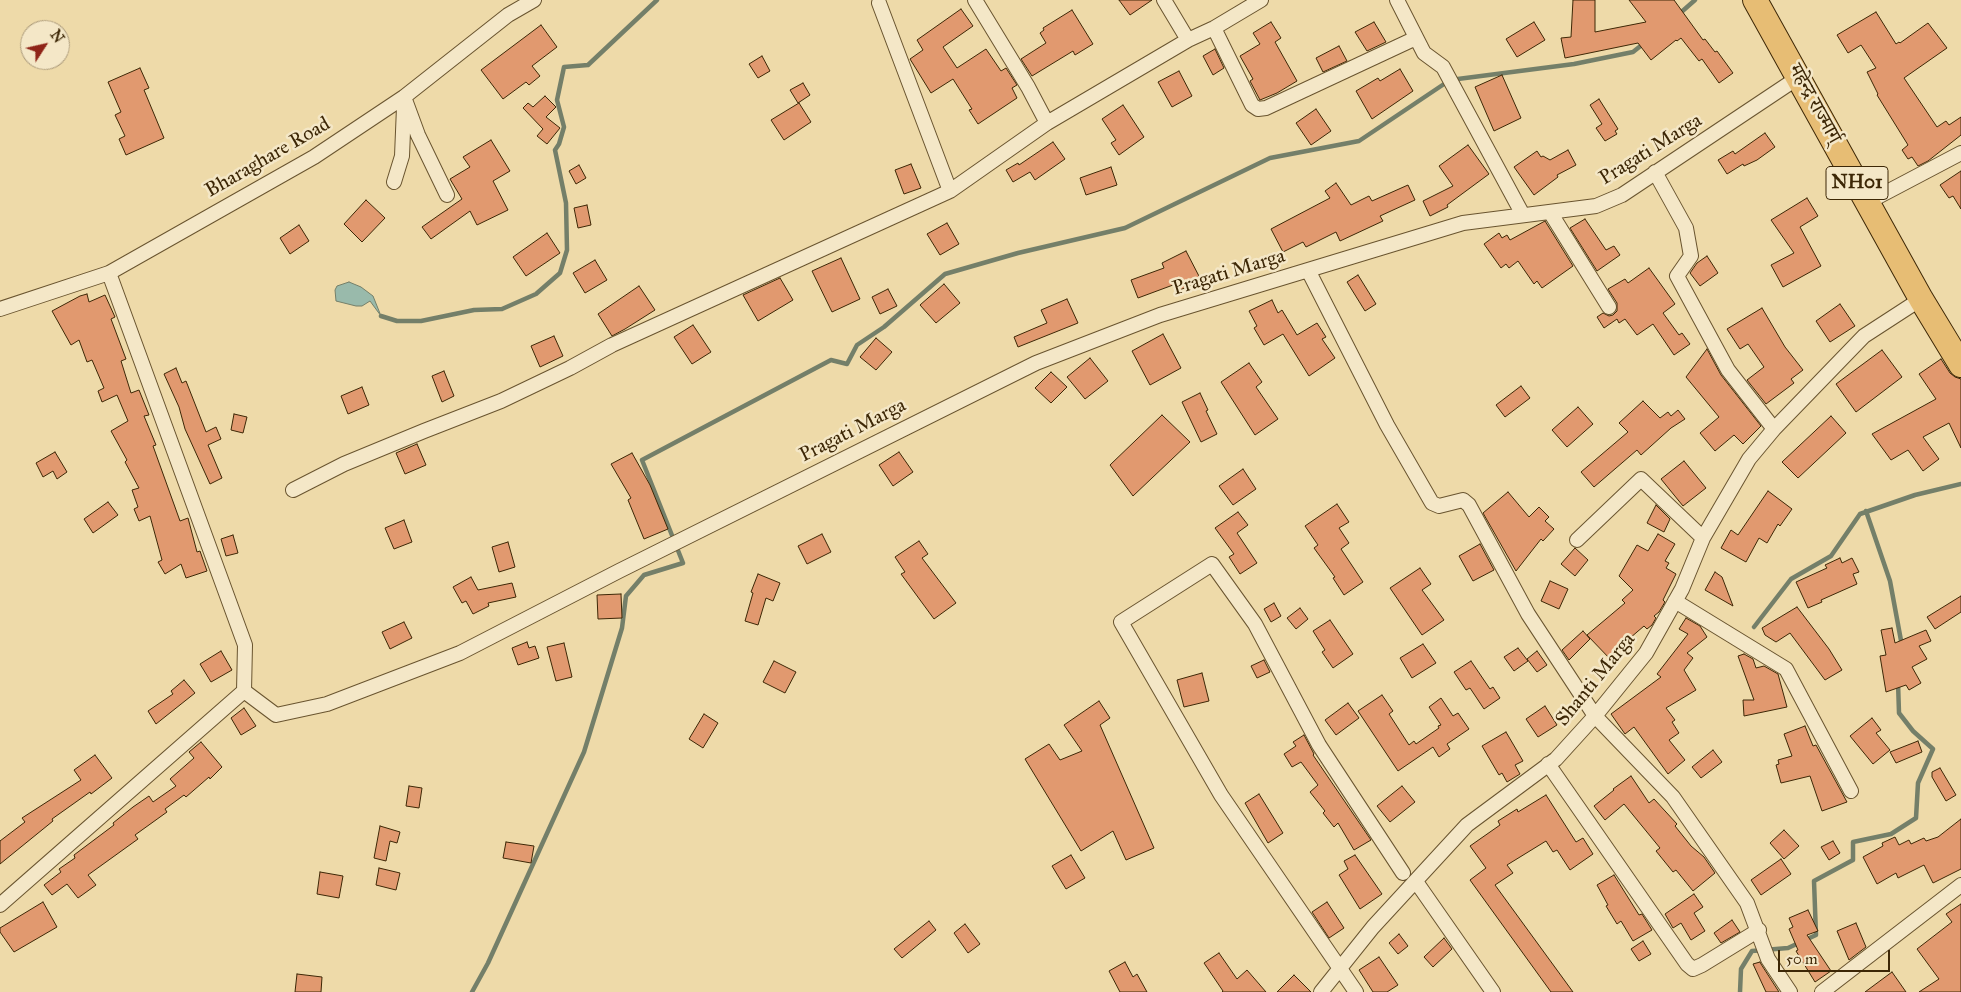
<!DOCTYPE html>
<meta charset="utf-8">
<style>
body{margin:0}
#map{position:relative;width:1961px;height:992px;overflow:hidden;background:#eedaa9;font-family:"IM FELL Great Primer",serif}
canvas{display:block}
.north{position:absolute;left:20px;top:20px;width:50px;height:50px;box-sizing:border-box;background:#f4e7c7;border:1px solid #ab9a7a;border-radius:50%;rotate:55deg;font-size:14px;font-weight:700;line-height:20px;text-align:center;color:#3d2706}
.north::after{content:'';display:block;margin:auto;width:18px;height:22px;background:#8f2418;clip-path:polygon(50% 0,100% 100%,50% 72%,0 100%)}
.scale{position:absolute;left:1778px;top:950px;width:112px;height:22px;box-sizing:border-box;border:2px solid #3d2706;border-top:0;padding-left:6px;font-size:15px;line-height:18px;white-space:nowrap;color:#3d2706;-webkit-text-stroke:4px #f4e7c7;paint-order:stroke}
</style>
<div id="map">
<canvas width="1961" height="992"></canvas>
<div class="north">N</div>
<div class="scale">50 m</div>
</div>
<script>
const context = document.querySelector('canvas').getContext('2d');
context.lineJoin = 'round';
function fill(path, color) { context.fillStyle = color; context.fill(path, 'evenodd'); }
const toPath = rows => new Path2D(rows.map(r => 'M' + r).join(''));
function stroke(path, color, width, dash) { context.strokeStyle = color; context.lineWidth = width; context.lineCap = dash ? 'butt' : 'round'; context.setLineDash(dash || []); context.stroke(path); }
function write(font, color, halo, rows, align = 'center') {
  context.font = font + ' "IM FELL Great Primer","Noto Serif Devanagari",serif'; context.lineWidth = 5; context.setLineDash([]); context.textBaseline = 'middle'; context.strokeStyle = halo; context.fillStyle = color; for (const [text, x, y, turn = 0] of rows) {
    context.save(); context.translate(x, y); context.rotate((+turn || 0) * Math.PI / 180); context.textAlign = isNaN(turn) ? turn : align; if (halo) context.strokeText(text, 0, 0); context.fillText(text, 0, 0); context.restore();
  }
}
const water = toPath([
 [349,282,361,287,373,296,381,316,370,301,362,306,356,306,336,301,335,290,337,286,349,282]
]);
fill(water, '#99baab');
stroke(water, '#747f69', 1);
stroke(toPath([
 [1678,15,1695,0],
 [381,316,397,321,421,321,474,310,502,309,536,294,560,273,567,250,566,203,555,150,559,144,564,127,557,100,564,67,588,65,657,0],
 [1866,511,1890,581,1902,646],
 [1754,627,1791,579,1831,556,1860,514,1915,495,1961,484],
 [472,992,488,963,584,752,622,628,626,596,644,575,683,563,642,460,831,360,847,364,857,345,884,327,945,274,1018,253,1125,228,1270,158,1359,141,1450,80,1574,64,1633,52,1643,44],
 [1740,992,1741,969,1752,951,1788,948,1816,935,1814,881,1853,860,1853,842,1891,834,1916,818,1918,783,1933,749,1913,731,1899,713,1898,682]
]), '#747f69', 4.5);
const building = toPath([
 [1119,0,1152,0,1130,15,1119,0],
 [1573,0,1595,0,1595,32,1646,22,1629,0,1674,0,1703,40,1705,39,1715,52,1717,51,1733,73,1719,83,1702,59,1699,61,1681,38,1677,41,1676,40,1651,60,1638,43,1565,58,1561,38,1571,37,1573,0],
 [961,9,973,26,943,47,957,68,986,49,1001,71,1006,68,1017,85,1012,88,1017,98,978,124,969,110,972,109,953,79,931,93,910,59,923,50,917,40,961,9],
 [1072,10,1093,44,1075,55,1073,51,1032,76,1021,59,1046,43,1040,33,1044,30,1043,28,1072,10],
 [1876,12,1896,44,1899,42,1900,43,1928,23,1947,48,1904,78,1937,127,1946,121,1949,125,1961,117,1961,135,1928,161,1918,166,1912,157,1908,159,1902,150,1908,145,1877,95,1878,94,1867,72,1876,68,1861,45,1848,53,1837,35,1876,12],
 [1271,22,1281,38,1275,42,1297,81,1277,93,1260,100,1250,81,1253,79,1240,56,1260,44,1253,33,1271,22],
 [1374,22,1386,42,1367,51,1355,32,1374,22],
 [1534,22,1545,40,1517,57,1506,39,1534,22],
 [541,25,557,47,532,66,540,76,529,85,526,82,503,99,481,70,541,25],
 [1339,46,1347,61,1323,72,1316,58,1339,46],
 [1215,49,1224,68,1213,75,1203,56,1215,49],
 [762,56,770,71,758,78,749,64,762,56],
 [140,68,149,88,144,90,164,138,126,155,119,139,125,136,115,115,121,112,108,82,140,68],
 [1400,69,1413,91,1372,119,1356,91,1378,78,1380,81,1400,69],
 [1179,71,1192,96,1172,107,1158,82,1179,71],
 [1502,75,1521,118,1494,131,1475,87,1502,75],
 [803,83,810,95,798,103,790,90,803,83],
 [545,96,556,107,546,117,560,128,547,144,537,136,543,129,523,108,528,103,533,107,545,96],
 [1599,99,1618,129,1615,131,1617,134,1605,141,1596,128,1602,124,1590,105,1599,99],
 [799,103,811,122,784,140,771,120,799,103],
 [1123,105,1144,137,1119,155,1111,143,1116,140,1102,119,1123,105],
 [1316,109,1331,131,1311,145,1296,123,1316,109],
 [1765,133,1775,147,1757,160,1744,166,1743,164,1727,174,1718,160,1733,151,1735,154,1765,133],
 [491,140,510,171,493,181,508,210,477,225,470,211,431,239,422,227,462,199,450,179,470,167,463,157,491,140],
 [1053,142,1065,159,1035,180,1030,172,1013,182,1006,170,1018,163,1019,165,1053,142],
 [1468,145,1489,174,1447,205,1448,207,1430,216,1423,201,1453,186,1439,166,1468,145],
 [1568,150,1576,165,1557,175,1558,177,1534,195,1514,167,1537,151,1541,157,1543,156,1550,160,1568,150],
 [911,164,921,188,904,194,895,170,911,164],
 [579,165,586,178,576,184,569,171,579,165],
 [1111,167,1117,185,1086,195,1080,178,1111,167],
 [1961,171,1961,209,1953,196,1949,198,1940,185,1961,171],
 [1336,183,1351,205,1369,196,1372,201,1408,185,1415,200,1380,216,1383,221,1340,241,1336,232,1306,247,1303,242,1283,252,1271,229,1330,198,1325,191,1336,183],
 [1807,198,1818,216,1800,227,1821,266,1783,287,1771,265,1794,253,1771,220,1807,198],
 [366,200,385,218,362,242,344,224,366,200],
 [587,205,591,225,578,228,574,208,587,205],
 [1585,219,1606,250,1614,246,1620,255,1597,271,1570,228,1585,219],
 [1545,221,1573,266,1542,288,1537,281,1534,284,1518,261,1509,268,1506,264,1501,268,1484,244,1499,233,1502,238,1507,235,1510,240,1545,221],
 [947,223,959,244,940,255,927,234,947,223],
 [299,225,309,241,290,254,280,238,299,225],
 [547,233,560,253,526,276,513,257,547,233],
 [1186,251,1201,280,1176,292,1173,285,1138,298,1131,280,1164,268,1162,263,1186,251],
 [1707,256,1718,273,1700,286,1690,273,1697,263,1707,256],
 [841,258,860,299,832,312,812,271,841,258],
 [595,260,607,280,585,293,573,273,595,260],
 [1649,268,1675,304,1663,313,1679,335,1682,333,1690,344,1674,355,1653,324,1637,335,1625,319,1619,323,1617,319,1604,328,1597,317,1603,313,1609,316,1613,315,1617,311,1617,303,1608,289,1625,279,1628,283,1649,268],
 [1358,275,1376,304,1365,311,1347,282,1358,275],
 [780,278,793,300,758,321,743,295,780,278],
 [944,284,960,303,936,323,920,305,944,284],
 [639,286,655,310,625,329,612,336,598,314,639,286],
 [888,289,897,306,880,314,872,297,888,289],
 [87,294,89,302,105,295,115,317,111,319,126,359,121,361,131,393,139,390,149,415,144,416,156,445,153,446,180,521,188,518,197,552,200,551,207,571,186,578,181,564,165,574,158,562,162,560,150,516,139,521,134,509,138,507,132,490,139,488,125,462,127,460,111,431,128,421,117,395,102,402,98,391,104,388,92,360,87,362,79,340,71,345,52,311,80,296,87,294],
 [1067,299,1078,323,1018,347,1014,337,1047,323,1041,310,1067,299],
 [1272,300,1278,313,1282,310,1297,335,1317,323,1326,337,1322,339,1335,358,1309,376,1283,334,1264,345,1254,328,1257,326,1249,311,1272,300],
 [1840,304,1855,326,1830,342,1816,321,1840,304],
 [1762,308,1785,347,1803,370,1791,379,1794,383,1766,404,1747,380,1764,367,1748,344,1740,349,1727,329,1762,308],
 [693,325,711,352,692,364,674,337,693,325],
 [1163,334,1181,368,1150,385,1132,351,1163,334],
 [554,336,563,356,540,367,531,346,554,336],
 [876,338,892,352,876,370,860,357,876,338],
 [1707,349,1721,375,1761,426,1743,444,1734,435,1715,451,1700,433,1719,417,1686,377,1707,349],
 [1882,350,1902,377,1856,412,1836,384,1882,350],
 [1090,358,1108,381,1085,399,1067,377,1090,358],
 [1941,359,1950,373,1955,377,1961,379,1961,448,1949,423,1923,437,1939,459,1923,471,1908,450,1891,460,1872,434,1936,399,1919,374,1941,359],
 [1249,363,1262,382,1256,387,1278,419,1255,435,1221,382,1249,363],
 [176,368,182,383,186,381,206,432,216,427,221,439,208,445,222,478,210,484,185,429,179,407,164,374,176,368],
 [444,371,454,396,442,402,432,376,444,371],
 [1051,372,1067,387,1051,403,1035,388,1051,372],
 [1521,386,1530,398,1505,417,1496,405,1521,386],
 [362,387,369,405,348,414,341,396,362,387],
 [1200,393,1208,410,1206,411,1217,434,1201,442,1182,402,1200,393],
 [1643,401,1660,418,1668,412,1671,416,1678,410,1685,419,1671,428,1641,455,1637,450,1594,487,1581,472,1628,432,1619,423,1643,401],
 [1578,407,1593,424,1567,447,1552,430,1578,407],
 [234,414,247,417,243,433,231,430,234,414],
 [1162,415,1190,442,1133,496,1110,465,1162,415],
 [1831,416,1846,433,1798,478,1782,462,1831,416],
 [417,444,426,465,405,474,396,453,417,444],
 [55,452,67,472,57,479,53,471,43,477,36,463,55,452],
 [899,452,913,472,893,486,879,465,899,452],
 [632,453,650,485,668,529,644,539,628,500,631,498,611,464,632,453],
 [1684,461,1706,488,1683,506,1661,479,1684,461],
 [1243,469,1256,489,1233,505,1219,486,1243,469],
 [1768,491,1792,509,1780,526,1778,524,1767,543,1759,538,1746,562,1721,548,1731,530,1738,535,1768,491],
 [1508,492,1529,517,1539,507,1549,517,1545,521,1554,529,1543,541,1541,539,1516,571,1483,513,1508,492],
 [108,502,118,515,93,533,84,519,108,502],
 [1337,504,1349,522,1339,528,1349,543,1341,549,1363,582,1344,595,1333,578,1335,577,1314,548,1318,545,1305,526,1337,504],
 [1656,505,1670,519,1664,532,1647,523,1656,505],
 [1238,512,1248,525,1237,533,1257,563,1240,574,1229,557,1234,554,1215,528,1238,512],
 [404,520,412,542,394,549,385,528,404,520],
 [822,534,831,552,807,564,798,546,822,534],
 [1658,534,1675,544,1665,561,1669,563,1666,568,1676,574,1663,600,1665,602,1659,612,1654,616,1656,618,1652,625,1647,629,1644,626,1623,644,1626,647,1612,661,1587,635,1625,603,1622,600,1633,590,1619,576,1637,545,1648,551,1658,534],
 [233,535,238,553,226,556,221,539,233,535],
 [919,541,928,554,922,558,956,603,934,619,901,574,905,572,895,557,919,541],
 [508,542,515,567,499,572,492,547,508,542],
 [1480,544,1494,570,1473,581,1459,556,1480,544],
 [1575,548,1588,560,1575,576,1561,564,1575,548],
 [1840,558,1842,563,1852,558,1859,572,1853,574,1857,584,1821,600,1822,602,1808,608,1796,582,1827,568,1825,565,1840,558],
 [1420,568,1431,584,1422,590,1444,620,1422,635,1390,588,1420,568],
 [1715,572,1722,577,1733,606,1705,590,1715,572],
 [758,574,780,583,773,601,766,598,758,625,745,621,753,593,751,592,758,574],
 [471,577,478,590,512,583,516,597,488,603,489,606,473,614,466,601,462,603,453,587,471,577],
 [1550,581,1568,589,1559,609,1541,601,1550,581],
 [621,594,622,618,598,619,597,595,621,594],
 [1961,596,1961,612,1935,629,1927,617,1961,596],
 [1274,603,1281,616,1271,622,1264,609,1274,603],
 [1797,607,1829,649,1842,670,1825,680,1790,633,1776,642,1765,635,1762,628,1797,607],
 [1300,608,1308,619,1296,629,1287,618,1300,608],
 [1686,618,1700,626,1707,637,1687,653,1693,658,1684,670,1696,690,1666,708,1675,720,1672,722,1679,733,1669,740,1685,760,1668,774,1634,727,1625,734,1611,714,1661,677,1657,674,1688,634,1679,629,1686,618],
 [1330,620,1353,654,1333,668,1322,652,1325,650,1313,631,1330,620],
 [404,622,412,638,390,649,382,632,404,622],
 [1892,628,1895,643,1926,630,1931,641,1919,646,1927,659,1912,667,1921,683,1909,690,1906,685,1886,692,1880,656,1886,655,1881,630,1892,628],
 [1583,631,1590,639,1569,660,1562,650,1583,631],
 [527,642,529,648,535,646,539,658,518,665,512,648,527,642],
 [564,643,572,677,556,681,547,647,564,643],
 [1423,644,1436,663,1412,678,1400,658,1423,644],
 [1518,648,1528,661,1514,671,1504,657,1518,648],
 [221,651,232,670,211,682,200,664,221,651],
 [1537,651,1547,665,1537,672,1527,659,1537,651],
 [1744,654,1753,659,1756,668,1764,666,1778,674,1787,707,1744,716,1743,700,1754,700,1738,656,1744,654],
 [1264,660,1270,672,1257,678,1251,666,1264,660],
 [774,661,796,672,785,693,763,682,774,661],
 [1471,661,1490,689,1493,687,1500,698,1484,709,1470,688,1466,690,1454,672,1471,661],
 [1202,673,1209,701,1184,707,1177,680,1202,673],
 [184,680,195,693,156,724,148,711,173,694,171,691,184,680],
 [1382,695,1393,711,1389,714,1409,745,1414,741,1416,744,1439,728,1438,726,1441,725,1429,707,1441,698,1453,716,1458,713,1469,729,1447,744,1450,749,1439,757,1433,747,1398,771,1358,711,1382,695],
 [1099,701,1110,718,1100,725,1154,848,1126,860,1113,831,1081,851,1025,759,1049,744,1060,760,1082,751,1064,725,1099,701],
 [1348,703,1359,718,1336,735,1325,720,1348,703],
 [1545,706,1557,725,1538,737,1526,719,1545,706],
 [244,708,256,726,241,735,231,718,244,708],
 [704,714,718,723,703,748,689,739,704,714],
 [1872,718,1881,730,1876,733,1890,750,1873,764,1850,736,1872,718],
 [1805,726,1813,746,1816,745,1847,802,1822,811,1810,776,1781,783,1776,765,1779,764,1778,760,1792,756,1784,734,1805,726],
 [1506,732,1523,761,1515,765,1520,774,1507,782,1502,773,1499,775,1482,746,1506,732],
 [1304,735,1314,754,1313,755,1371,840,1354,850,1338,823,1334,827,1323,813,1325,811,1310,792,1318,785,1301,762,1292,767,1284,754,1296,746,1293,742,1304,735],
 [1918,741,1922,752,1896,763,1890,752,1918,741],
 [201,742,222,767,210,779,209,777,186,797,184,795,165,809,167,812,135,835,138,839,88,875,96,885,78,898,67,884,52,895,44,885,61,872,59,869,75,858,74,855,114,825,113,823,133,807,149,796,153,802,176,786,170,779,194,758,189,752,201,742],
 [1713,750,1722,762,1701,778,1692,767,1713,750],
 [95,755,112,778,91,794,90,792,52,819,53,821,0,864,0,841,25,822,22,818,81,780,74,770,95,755],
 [1940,768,1956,795,1946,801,1932,777,1932,772,1940,768],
 [1631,776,1649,803,1654,799,1677,824,1675,826,1691,846,1704,857,1715,873,1693,891,1676,870,1673,872,1656,851,1660,848,1624,804,1605,820,1594,806,1614,790,1613,789,1631,776],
 [409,786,422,788,419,808,406,806,409,786],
 [1402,786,1415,802,1390,822,1377,806,1402,786],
 [1259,794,1283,833,1268,843,1245,803,1259,794],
 [1546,795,1576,842,1583,838,1593,854,1570,870,1557,850,1553,852,1546,841,1507,865,1513,873,1495,885,1573,992,1551,992,1470,880,1486,868,1470,846,1500,825,1498,821,1517,809,1518,812,1546,795],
 [1961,819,1961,869,1933,883,1924,865,1898,878,1896,873,1877,884,1863,857,1883,846,1882,843,1895,837,1899,845,1909,840,1911,844,1924,838,1926,841,1938,837,1961,819],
 [380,826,400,832,397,843,390,841,386,861,374,858,380,826],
 [1784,830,1799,846,1784,859,1770,843,1784,830],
 [1833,841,1840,853,1829,860,1821,847,1833,841],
 [506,842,534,846,531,863,503,858,506,842],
 [1071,855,1085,878,1066,889,1052,866,1071,855],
 [1355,855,1382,894,1360,909,1339,875,1348,869,1344,861,1355,855],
 [1781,859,1791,874,1761,895,1751,880,1781,859],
 [379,868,400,873,396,890,376,885,379,868],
 [320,872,343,876,339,898,317,894,320,872],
 [1614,875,1639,915,1642,914,1652,930,1633,941,1621,921,1617,924,1606,906,1608,905,1597,885,1614,875],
 [1694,894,1703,907,1694,913,1705,931,1691,940,1681,923,1673,928,1665,914,1694,894],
 [43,902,57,927,14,952,0,932,0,928,43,902],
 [1327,902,1344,928,1329,938,1312,912,1327,902],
 [1961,904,1961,992,1919,992,1939,979,1917,949,1952,922,1946,914,1961,904],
 [1808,910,1818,931,1807,935,1831,971,1815,982,1796,951,1798,950,1789,929,1793,927,1789,918,1808,910],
 [1732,920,1740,932,1721,943,1714,933,1732,920],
 [929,921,936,930,902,958,894,949,929,921],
 [1856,923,1866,947,1849,960,1837,931,1856,923],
 [965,924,980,944,968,953,954,933,965,924],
 [1399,934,1408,946,1398,954,1389,943,1399,934],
 [1444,938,1452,949,1433,967,1424,957,1444,938],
 [1643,941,1651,954,1639,961,1631,949,1643,941],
 [1219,953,1237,979,1247,970,1266,992,1222,992,1223,991,1204,963,1219,953],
 [1379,957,1398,985,1387,992,1373,992,1359,970,1379,957],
 [1125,962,1133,977,1137,974,1147,992,1120,992,1109,971,1125,962],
 [1760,962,1761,964,1779,992,1766,992,1753,964,1760,962],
 [1892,972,1906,992,1865,992,1892,972],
 [297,974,322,977,321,992,295,992,297,974],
 [1294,975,1311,992,1277,992,1294,975]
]);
fill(building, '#e1996f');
stroke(building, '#3d2706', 1);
const minor = toPath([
 [975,0,1028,87,1047,123],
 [1164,0,1188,40],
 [1397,0,1424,53,1443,67,1523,215],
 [879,3,950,191],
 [1214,28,1252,105,1258,109,1266,108,1416,38],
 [404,97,418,135,447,195],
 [1655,172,1686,228,1691,256,1677,276,1728,370,1774,429],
 [394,182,402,156,404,107],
 [1868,202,1961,153],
 [1550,212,1609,307],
 [1308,270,1387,425,1432,503,1439,506,1463,500,1469,505,1528,614,1595,716,1673,797,1747,903,1768,959,1790,992],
 [109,273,245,645,244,691],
 [0,309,109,273,314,157,404,97,508,15,534,0],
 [293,490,344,464,424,431,501,401,570,368,612,345,950,191,1047,123,1188,40,1214,28,1261,0],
 [1577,540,1641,479,1703,538],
 [1675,601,1786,669,1851,791],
 [1548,764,1687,964,1693,969,1702,965,1759,930],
 [1417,883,1493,992],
 [0,905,244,691,276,715,327,704,460,653,619,571,1036,363,1160,315,1463,223,1596,206,1622,195,1799,77],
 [1321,992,1373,927,1467,825,1556,759,1595,716,1646,653,1682,589,1703,538,1749,459,1774,429,1864,336,1921,299],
 [1356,992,1221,795,1121,622,1212,564,1255,624,1319,745,1403,873],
 [1822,992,1961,885]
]);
const trunk = toPath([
 [1755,0,1921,299,1961,365]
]);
stroke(minor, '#69542f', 16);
stroke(trunk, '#3d2706', 26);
stroke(minor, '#f4e7c7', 14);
stroke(trunk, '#e7bd74', 24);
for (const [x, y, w] of [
 [1857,183,62]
]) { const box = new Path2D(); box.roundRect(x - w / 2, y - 16.5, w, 33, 4); context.fillStyle = '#f4e7c7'; context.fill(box); stroke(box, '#3d2706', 1); }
write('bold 19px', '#3d2706', null, [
 ["NH01",1857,183]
]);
write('20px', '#3d2706', '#f4e7c7', [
 ["महेन्द्र राज्मार्ग्",1814,104,61],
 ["Pragati Marga",1651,150,-32],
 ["Bharaghare Road",268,158,-30],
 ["Pragati Marga",1229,273,-17],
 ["Pragati Marga",853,431,-27],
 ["Shanti Marga",1596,680,-51]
]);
</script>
